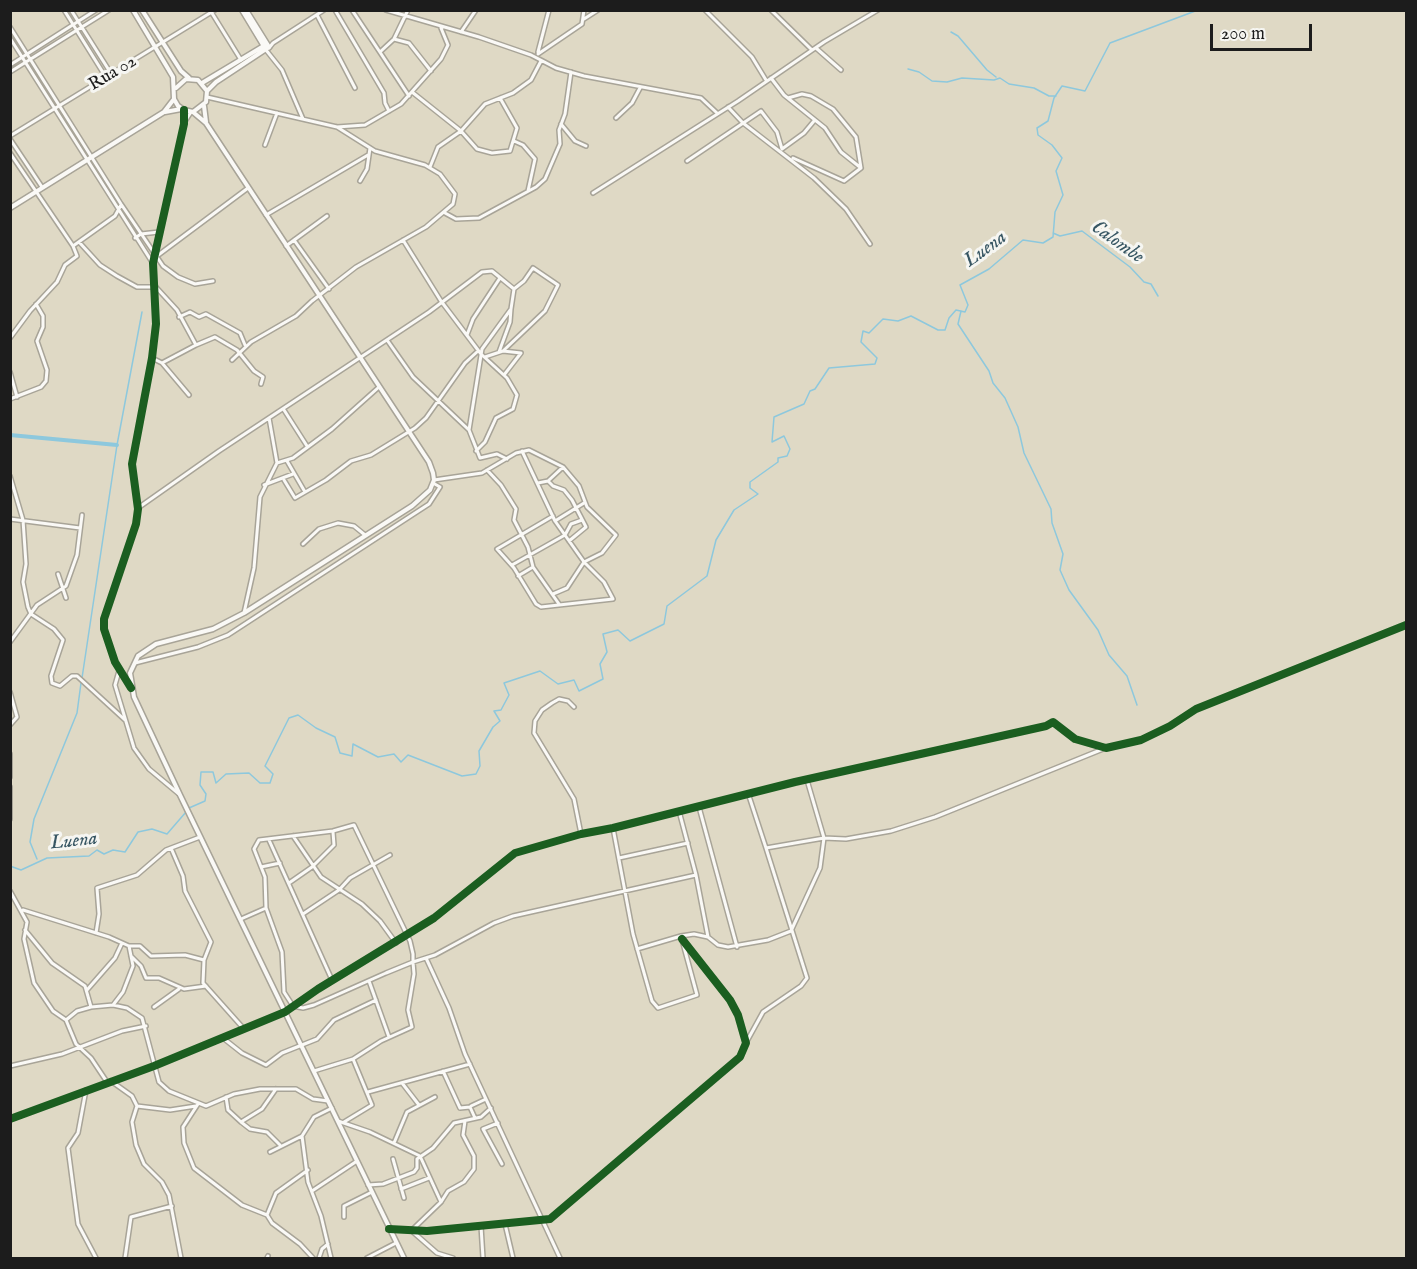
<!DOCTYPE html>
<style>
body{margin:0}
#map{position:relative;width:1417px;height:1269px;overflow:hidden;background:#dfd9c5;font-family:"IM FELL English",serif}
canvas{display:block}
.frame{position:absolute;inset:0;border:12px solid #1c1c1c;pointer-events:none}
.scale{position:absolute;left:1210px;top:24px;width:102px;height:27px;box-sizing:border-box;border:3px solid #1c1c1c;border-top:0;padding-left:8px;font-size:18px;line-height:21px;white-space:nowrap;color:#1c1c1c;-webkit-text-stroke:4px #f6f6f2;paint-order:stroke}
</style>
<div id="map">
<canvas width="1417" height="1269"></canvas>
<div class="frame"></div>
<div class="scale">200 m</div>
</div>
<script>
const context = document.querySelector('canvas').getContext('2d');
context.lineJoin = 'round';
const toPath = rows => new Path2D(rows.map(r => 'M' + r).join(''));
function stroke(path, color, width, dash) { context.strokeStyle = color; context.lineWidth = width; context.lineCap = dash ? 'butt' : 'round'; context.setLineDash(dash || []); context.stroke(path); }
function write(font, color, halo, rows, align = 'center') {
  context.font = font + ' "IM FELL English",serif'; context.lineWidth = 6; context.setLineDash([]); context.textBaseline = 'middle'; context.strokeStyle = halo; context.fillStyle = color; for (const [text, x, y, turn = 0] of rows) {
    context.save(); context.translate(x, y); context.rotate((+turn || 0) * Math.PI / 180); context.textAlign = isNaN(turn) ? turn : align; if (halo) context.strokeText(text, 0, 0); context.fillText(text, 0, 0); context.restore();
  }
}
stroke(toPath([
 [951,32,958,36,987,70,996,77],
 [908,69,919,72,932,81,947,82,962,78,994,80,1000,78,1009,84,1034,88,1049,96,1056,96],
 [1053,233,1060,236,1082,231,1130,267,1144,282,1151,284,1158,296],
 [961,311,958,324,989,371,993,383,1005,398,1018,427,1024,453,1051,509,1052,523,1063,554,1060,570,1069,590,1098,630,1109,655,1127,676,1137,705],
 [82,678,117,445,142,312],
 [189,808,205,801,206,794,200,785,201,772,213,772,216,783,226,774,249,773,260,783,270,783,273,774,265,766,289,718,298,715,316,728,335,737,340,753,352,756,353,744,378,757,394,754,401,762,408,755,462,776,476,774,480,766,479,751,493,727,500,721,494,711,501,710,509,695,504,683,540,671,558,684,574,680,579,691,603,679,600,664,607,652,603,634,618,630,630,641,664,624,667,606,707,576,716,540,734,510,758,494,750,488,750,482,778,462,778,458,787,456,790,449,784,436,772,442,774,417,804,404,810,391,815,389,829,368,875,364,877,358,861,342,863,331,869,333,883,319,898,321,911,316,938,330,945,330,949,318,956,310,965,312,968,305,960,285,989,269,1023,240,1043,243,1053,237,1055,212,1063,195,1056,171,1062,158,1052,145,1038,135,1037,128,1048,121,1054,98,1062,86,1085,91,1110,43,1198,10],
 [37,859,30,842,34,819,77,713,81,683],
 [10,866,21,870,47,858,89,856,97,850,104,854,113,850,125,852,138,832,152,829,167,834,186,812]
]), '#8dc8dd', 1.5);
stroke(toPath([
 [10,435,117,445]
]), '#8dc8dd', 4);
const street = toPath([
 [64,10,107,79],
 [71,10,112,75],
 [210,10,241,60],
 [335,10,384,93,385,103,389,111],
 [352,10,409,96],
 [386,10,479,37,531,55,556,68,584,76,701,98,717,113],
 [705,10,752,57,766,80],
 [771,10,812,50],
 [317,15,355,88],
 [584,19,598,10],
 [10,27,121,204,163,266,178,277,195,284,213,281],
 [461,32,476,10],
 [10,38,152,262],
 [394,39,409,43,431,71],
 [269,48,273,43,324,10],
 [816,48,841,70],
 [266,50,282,70,303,119],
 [380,52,394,39,408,10],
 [538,52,549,10],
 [538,54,582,24,584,10],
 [10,65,96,10],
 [10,72,109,10],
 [771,78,784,95,825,128,841,152,861,168],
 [412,92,461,131,477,149,492,153,510,151,517,128,500,98],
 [207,97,337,127,365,125,401,104,441,59,448,45,441,28],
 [788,98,802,94,811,96,833,109,856,137,861,168],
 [728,107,743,123,814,178,846,209,870,244],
 [616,118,632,103,640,88],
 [184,123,191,112],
 [561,124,575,141,586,146],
 [10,136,215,10],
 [10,139,42,187],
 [514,141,523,145,535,159,528,191],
 [265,145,277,113],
 [782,149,804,133,814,121],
 [10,153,73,246,77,256,65,265,57,282,30,311,10,338],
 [793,158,844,181,861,168],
 [687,161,761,111,777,132,782,149],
 [430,167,438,147,461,131,485,104,513,93,531,80,541,61],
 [360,181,367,169,370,148],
 [593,193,738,101,824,42,878,10],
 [445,213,456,219,479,218,536,187,545,179,560,144,559,130,565,114,571,72],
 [266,215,368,155],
 [135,238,141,234,159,232],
 [294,240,329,289],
 [403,240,441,301,481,354,507,378,517,395,513,409,496,418,485,442,476,451],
 [79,242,100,265,117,276,137,287,154,287],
 [73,246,115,216,121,205],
 [286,246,327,216],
 [157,256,248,188],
 [154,285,177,310,196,345,215,337,237,350,254,371,263,377,261,384],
 [179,317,190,312,199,317,206,314,240,333,245,345],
 [467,335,473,319,500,278],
 [387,340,413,377,469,430,480,458,497,454,507,459],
 [503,351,545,311,558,285,533,268,524,281,514,289,511,309],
 [485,357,503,351,521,353,504,375],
 [152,358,162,363,189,395],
 [232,360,251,342,296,316,312,301,356,267,426,227,453,204,455,194,440,174,425,165,375,151,337,127],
 [162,363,196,345],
 [10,372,17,397],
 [10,399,41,387,46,381,47,370,37,341,43,327,43,316,36,304],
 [284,410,307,446],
 [469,430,482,349,511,309,510,322,499,352],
 [522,451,555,521,584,562,604,582,613,599,541,607,536,604,514,568,497,549,553,516],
 [287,461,305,492],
 [277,463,293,458,332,429,379,387],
 [487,470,501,485,516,509,514,520,528,547,533,567,559,604],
 [10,476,23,520,26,564,23,582,28,607,31,614,54,629,63,640,51,676,52,683,60,686,72,676,77,676,125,720],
 [284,480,295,498,326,480,351,461,371,455,415,428,426,418,465,363,478,351],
 [434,480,482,473,516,453,529,450,563,467,579,486,587,507,616,535,602,553,584,562,567,588,553,594],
 [548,481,563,467],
 [538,483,548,481,553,486,564,490,572,500,586,527,569,541],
 [264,485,293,474],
 [138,508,219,451,429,312,482,272,492,271,514,289],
 [10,519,80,528],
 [555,521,584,503],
 [303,544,319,529,338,523,354,526,365,535],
 [512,565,565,535,571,524,582,520],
 [58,574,66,598],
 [518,576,533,567],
 [244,613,254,568,260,497,277,463,269,418],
 [10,642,37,605,66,586,77,555,82,515],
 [135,663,198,647,228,635,429,504,440,487,433,483],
 [119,671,115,685,134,748,149,769,179,794],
 [131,688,115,662,104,629,104,619,136,524,138,509,132,464,152,358,156,324,153,263,184,124,184,111],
 [10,692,17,717,10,725],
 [574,707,568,701,559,699,552,703,542,710,535,721,534,733,574,799,581,834],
 [10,754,10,777],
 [10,787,10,819],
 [748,793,766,848,824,838,846,839,891,831,935,817,1103,749],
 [699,807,737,947],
 [679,811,696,875,708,937,718,945,728,947,768,940,791,931,820,868,824,838,807,780],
 [613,828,633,934,652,1001,658,1008,697,995,681,936],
 [293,836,321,877,362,904,380,921,396,943],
 [269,840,332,980],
 [171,848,183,876,185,891,211,942,204,960,203,983,244,1029],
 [619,858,688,843],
 [261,867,280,863],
 [289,883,312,867,334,845,333,832],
 [10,891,27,922,24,939,34,983,53,1011,66,1020,76,1044,91,1058,107,1082],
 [23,910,109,937,129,946,140,946,151,956,185,955,204,960],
 [303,914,339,890,350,878,390,855],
 [241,919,266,908],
 [25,930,52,963,85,986,91,1007,113,1005,127,1008,142,1018,159,1082,169,1091,206,1106,234,1094,260,1089,296,1089,313,1099,328,1101],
 [96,933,99,914,97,888,137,875,166,850,200,837],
 [637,949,681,936,694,934,708,937],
 [131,956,141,966,146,978,159,978,184,989,206,986],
 [426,958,449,1008,465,1054,560,1258],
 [369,981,389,1037],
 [87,990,115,958,122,943],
 [113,1005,123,992,133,966,129,946],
 [154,1007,179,989],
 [66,1020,77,1011,91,1007],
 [223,1038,242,1053,266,1065,282,1053,317,1039,334,1020,376,1000],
 [747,1041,763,1012,801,986,807,978,766,848],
 [353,1059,381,1041,412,1027,408,1010,414,974,413,962,413,954,410,941,354,825,333,831,259,840,254,849,265,877,266,908,282,952,284,992,293,1006,303,1008,314,1005,386,973,413,962,435,955,494,923,513,916,696,875],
 [10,1066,62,1054,122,1031,146,1026],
 [314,1071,353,1059,372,1105,344,1122],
 [443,1071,460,1108,470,1107,475,1118],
 [111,1081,132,1096,137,1106,170,1110,196,1106],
 [402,1083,419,1105],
 [276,1089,262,1109,241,1122,250,1129,267,1132,280,1145],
 [86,1090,78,1133,68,1148,78,1224,96,1258],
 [368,1092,470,1064],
 [226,1097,228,1110,241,1122],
 [198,1104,183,1127,184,1143,194,1168,242,1205,267,1215],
 [137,1106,132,1122,136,1145,144,1164,162,1182,169,1195,181,1258],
 [471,1106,486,1099],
 [10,1119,154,1066,285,1012,318,989,434,918,515,853,581,834,613,828,795,782,1046,726,1053,722,1075,739,1106,748,1141,740,1170,726,1196,709,1406,625],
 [338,1121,370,1132,420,1156,441,1202],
 [498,1123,483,1129,502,1164],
 [394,1143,407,1112,435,1097],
 [270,1152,302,1136],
 [393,1159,404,1198],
 [308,1170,276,1193,267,1215,272,1223,300,1244,313,1258],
 [368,1185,383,1184,414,1172,417,1168,417,1159,433,1148,454,1123,481,1117,491,1108],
 [401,1189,429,1178],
 [312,1191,357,1161],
 [344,1217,344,1206,372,1192],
 [505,1224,513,1258],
 [481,1226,483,1258],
 [389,1229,427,1231,550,1219,740,1057,746,1043,738,1015,730,1000,682,939],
 [412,1230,441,1202,448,1191,464,1182,474,1169,474,1156,463,1135,465,1121],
 [413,1232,437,1253,453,1258],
 [125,1258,131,1217,172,1206],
 [267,1258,268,1256],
 [319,1258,322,1249,328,1244],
 [331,1258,321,1216,308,1182,302,1136,314,1117,332,1108],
 [367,1258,396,1243]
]);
const secondary = toPath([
 [133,10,173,77,174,99,178,106,184,110,193,112,206,102,207,91,198,80,186,79,176,88],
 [142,10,181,71,189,78],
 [242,10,265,48],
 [202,83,267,44],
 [207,91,216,82,269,47,246,10],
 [204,106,206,122],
 [165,112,181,109],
 [193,112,206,123,429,462,433,473,434,480,430,490,412,506,244,613,213,629,156,644,138,656,130,673,134,697,180,795,404,1258],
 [10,208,164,112,174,99]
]);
stroke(street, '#a8a498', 6);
stroke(secondary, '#a8a498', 7);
stroke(street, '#faf9f6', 3);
stroke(secondary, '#faf9f6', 4);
stroke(toPath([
 [131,688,115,662,104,629,104,619,136,524,138,509,132,464,152,358,156,324,153,263,184,124,184,110],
 [10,1119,154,1066,285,1012,318,989,434,918,515,853,581,834,613,828,795,782,1046,726,1053,722,1075,739,1106,748,1141,740,1170,726,1196,709,1406,625],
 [389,1229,427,1231,550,1219,740,1057,746,1043,738,1015,730,1000,682,939]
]), '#1b5e20', 8);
write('18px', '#1c1c1c', '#f6f6f2', [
 ["Rua 02",113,74,-31]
]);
write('italic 20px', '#375663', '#f6f6f2', [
 ["Calombe",1117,243,35],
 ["Luena",986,250,-36],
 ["Luena",74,842,-6]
]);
</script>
